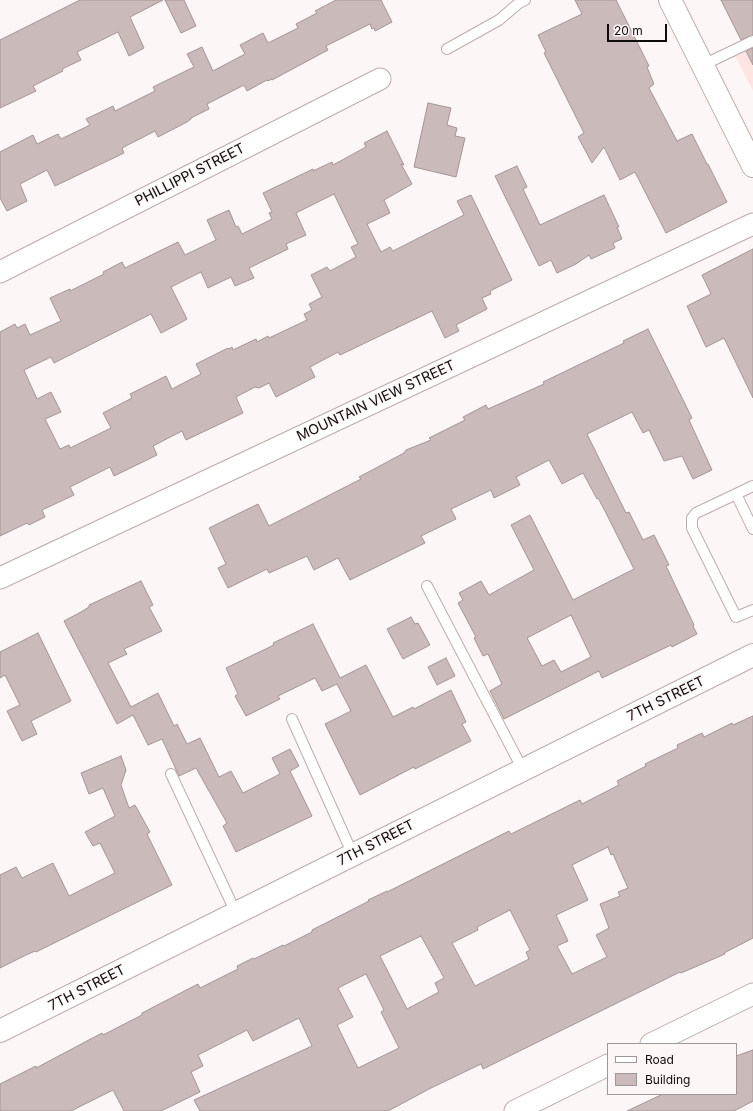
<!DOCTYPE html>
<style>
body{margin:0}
#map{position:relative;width:753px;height:1111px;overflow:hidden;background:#fdf6f6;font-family:Inter,sans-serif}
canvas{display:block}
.legend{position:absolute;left:607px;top:1043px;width:130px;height:52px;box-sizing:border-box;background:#fdf6f6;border:1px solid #9f9898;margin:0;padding:5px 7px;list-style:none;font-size:12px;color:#110c0c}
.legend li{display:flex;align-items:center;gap:8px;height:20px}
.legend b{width:20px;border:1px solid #9f9898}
.scale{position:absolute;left:607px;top:24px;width:60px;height:18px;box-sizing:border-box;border:2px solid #110c0c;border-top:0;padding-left:5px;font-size:12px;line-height:14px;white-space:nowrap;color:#110c0c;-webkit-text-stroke:3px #fdf6f6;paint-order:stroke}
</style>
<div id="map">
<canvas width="753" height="1111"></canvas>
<ul class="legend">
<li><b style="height:5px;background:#fff"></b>Road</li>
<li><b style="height:11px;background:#cabab9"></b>Building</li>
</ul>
<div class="scale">20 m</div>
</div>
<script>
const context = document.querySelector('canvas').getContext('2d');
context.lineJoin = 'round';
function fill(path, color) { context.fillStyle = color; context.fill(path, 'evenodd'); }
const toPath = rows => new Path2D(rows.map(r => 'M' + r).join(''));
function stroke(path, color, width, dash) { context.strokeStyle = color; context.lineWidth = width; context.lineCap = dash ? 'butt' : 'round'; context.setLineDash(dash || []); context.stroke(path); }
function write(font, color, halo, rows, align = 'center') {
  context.font = font + ' Inter,sans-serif'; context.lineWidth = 3; context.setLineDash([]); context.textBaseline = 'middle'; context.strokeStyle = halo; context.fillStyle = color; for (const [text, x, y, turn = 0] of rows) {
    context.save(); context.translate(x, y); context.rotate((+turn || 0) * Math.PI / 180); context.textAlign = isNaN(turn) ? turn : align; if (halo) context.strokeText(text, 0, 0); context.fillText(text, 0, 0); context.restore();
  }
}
fill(toPath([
 [753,47,753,91,735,56]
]), '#fee5e3');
const building = toPath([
 [80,0,163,0,130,17,144,48,129,56,118,32,77,52,81,60,62,69,63,71,33,86,36,91,0,108,0,40,80,0],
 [165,0,184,0,196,26,181,33,165,0],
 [336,0,381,0,392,22,375,31,374,28,372,29,370,24,326,46,328,50,272,80,272,79,268,81,267,80,247,91,244,85,207,104,209,109,191,118,191,119,187,122,158,137,155,131,122,148,124,153,55,186,47,170,20,184,27,201,7,211,0,198,0,152,33,135,37,144,58,134,61,139,90,125,86,119,113,106,115,111,155,91,153,87,194,67,187,54,202,47,213,71,245,54,240,45,263,33,268,43,298,28,296,24,317,13,315,11,336,0],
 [575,0,616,0,649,66,647,67,654,84,649,88,677,141,692,134,707,164,708,164,727,202,666,233,635,172,620,180,604,147,592,163,578,137,584,133,544,53,546,52,538,35,582,14,575,0],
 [721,0,753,0,753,35,741,40,721,0],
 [753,48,753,65,746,51,753,48],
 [428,103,451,108,447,125,457,128,455,136,465,138,456,177,414,167,428,103],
 [387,131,404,165,401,164,412,184,384,200,390,213,367,224,381,252,390,247,393,251,464,215,457,201,471,195,512,280,490,291,491,294,482,298,487,309,456,325,459,331,445,338,432,311,340,355,338,352,310,367,315,377,276,397,269,383,259,388,255,387,236,397,243,413,186,440,182,431,153,446,157,455,114,476,110,467,70,487,74,495,42,510,45,517,29,525,27,523,0,536,0,332,15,324,17,328,25,324,30,335,61,321,50,298,70,289,70,291,104,274,103,272,122,262,125,268,178,242,185,255,216,240,207,220,229,210,236,227,238,226,242,234,272,219,269,213,272,212,263,193,313,169,313,171,332,162,333,165,366,147,364,143,387,131],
 [334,194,358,244,351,247,356,257,330,271,327,267,311,275,322,297,309,304,312,310,304,314,307,320,269,338,268,336,257,342,256,339,233,350,232,347,229,349,228,348,196,364,201,374,172,389,166,376,130,394,132,398,103,413,111,428,70,448,69,445,60,449,45,419,61,412,51,392,37,399,24,370,51,357,54,363,151,314,161,333,180,323,187,319,171,287,201,272,208,288,231,277,235,286,254,278,249,268,288,249,286,244,306,235,296,213,334,194],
 [517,166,527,187,523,189,540,225,604,195,619,227,617,227,622,239,613,243,615,248,591,259,589,255,576,264,557,273,551,260,539,266,495,176,517,166],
 [753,249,753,398,724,338,706,347,687,306,711,294,702,275,753,249],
 [648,329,692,418,689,420,712,470,693,479,682,456,664,461,649,430,643,433,632,412,587,434,626,513,629,512,643,540,654,535,669,565,666,566,694,625,693,626,697,634,672,647,671,645,602,678,599,671,504,719,490,691,502,684,488,654,483,656,474,638,476,637,458,603,463,600,459,593,481,581,489,595,534,570,511,525,530,515,573,600,634,569,606,513,598,498,597,499,583,473,562,484,549,460,516,477,520,485,494,498,491,490,451,509,456,519,421,536,425,543,350,580,338,558,314,570,307,556,269,573,267,569,228,588,218,568,226,564,209,528,258,504,269,526,361,479,359,477,404,453,406,450,431,440,429,438,465,420,463,417,486,405,488,409,544,384,543,382,624,343,623,341,648,329],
 [571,615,591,657,561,672,554,660,542,666,527,638,571,615],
 [141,581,153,605,149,607,162,631,124,649,127,654,108,663,131,707,158,693,174,726,177,724,187,744,200,738,219,777,231,771,243,793,280,774,272,758,290,749,299,766,290,771,312,816,236,852,223,826,227,823,196,768,179,776,162,739,148,745,133,715,117,724,64,621,81,612,89,607,89,605,141,581],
 [411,617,415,624,418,623,430,645,403,659,387,629,411,617],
 [313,624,340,678,366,665,393,717,413,707,414,709,451,690,466,722,462,724,471,741,415,769,414,767,360,795,325,724,351,711,337,684,322,691,315,678,278,696,280,699,246,716,235,696,238,694,226,668,274,645,273,643,313,624],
 [38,633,71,701,31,721,37,734,22,741,7,711,20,705,5,675,0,678,0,652,38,633],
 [446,658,455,676,437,685,428,667,446,658],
 [753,716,753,938,724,953,725,954,681,973,680,972,483,1069,481,1064,431,1088,388,1111,200,1111,194,1100,312,1046,299,1018,253,1041,247,1030,198,1055,203,1066,191,1072,200,1092,161,1111,124,1111,113,1090,71,1111,0,1111,0,1084,36,1066,36,1068,102,1033,103,1035,142,1015,142,1013,198,984,200,988,238,969,237,966,253,958,254,959,283,945,284,946,312,932,312,930,369,901,368,900,387,891,387,892,509,831,511,834,580,800,582,804,619,785,617,781,646,766,645,764,678,748,677,745,702,733,704,737,732,723,733,725,753,716],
 [608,847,611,855,613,854,628,888,618,892,620,896,600,904,609,928,596,935,607,957,572,974,557,946,568,941,556,915,588,900,572,865,608,847],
 [510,910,530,950,526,952,529,959,475,986,452,943,478,930,477,927,510,910],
 [421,936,444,978,435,983,439,992,407,1009,380,956,421,936],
 [366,974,384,1010,381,1012,399,1048,358,1068,337,1025,353,1017,338,988,366,974],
 [121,756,126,770,121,785,129,808,135,805,150,832,147,834,172,885,36,952,35,951,26,955,0,968,0,875,16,867,22,878,53,863,69,896,115,873,100,843,93,846,85,832,115,816,103,788,89,794,81,773,121,756],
 [753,1050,753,1101,734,1111,627,1111,663,1094,736,1094,736,1056,753,1050]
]);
fill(building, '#cabab9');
stroke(building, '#a49594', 1);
const lane = toPath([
 [447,49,499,20,519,3,525,0],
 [703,65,753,41],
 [753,486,696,513,692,518,692,528,736,617,753,610],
 [736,494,753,529],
 [427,586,523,770],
 [292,719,353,855],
 [171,774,236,913]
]);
const street = toPath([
 [0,272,380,79],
 [0,578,753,224],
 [651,1044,753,994],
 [515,1111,608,1065]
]);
const secondary = toPath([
 [0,1031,753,655]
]);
const primary = toPath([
 [670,0,753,166]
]);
stroke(lane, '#bcadab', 12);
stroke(street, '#bcadab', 23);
stroke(secondary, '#bcadab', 24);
stroke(primary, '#bcadab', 24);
stroke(lane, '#fff', 10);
stroke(street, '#fff', 21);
stroke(secondary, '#fff', 22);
stroke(primary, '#fff', 22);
write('14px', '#110c0c', '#fdf6f6', [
 ["PHILLIPPI STREET",190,175,-27],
 ["MOUNTAIN VIEW STREET",376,401,-25],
 ["7TH STREET",666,699,-26],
 ["7TH STREET",376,843,-27],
 ["7TH STREET",87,988,-27]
]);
</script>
